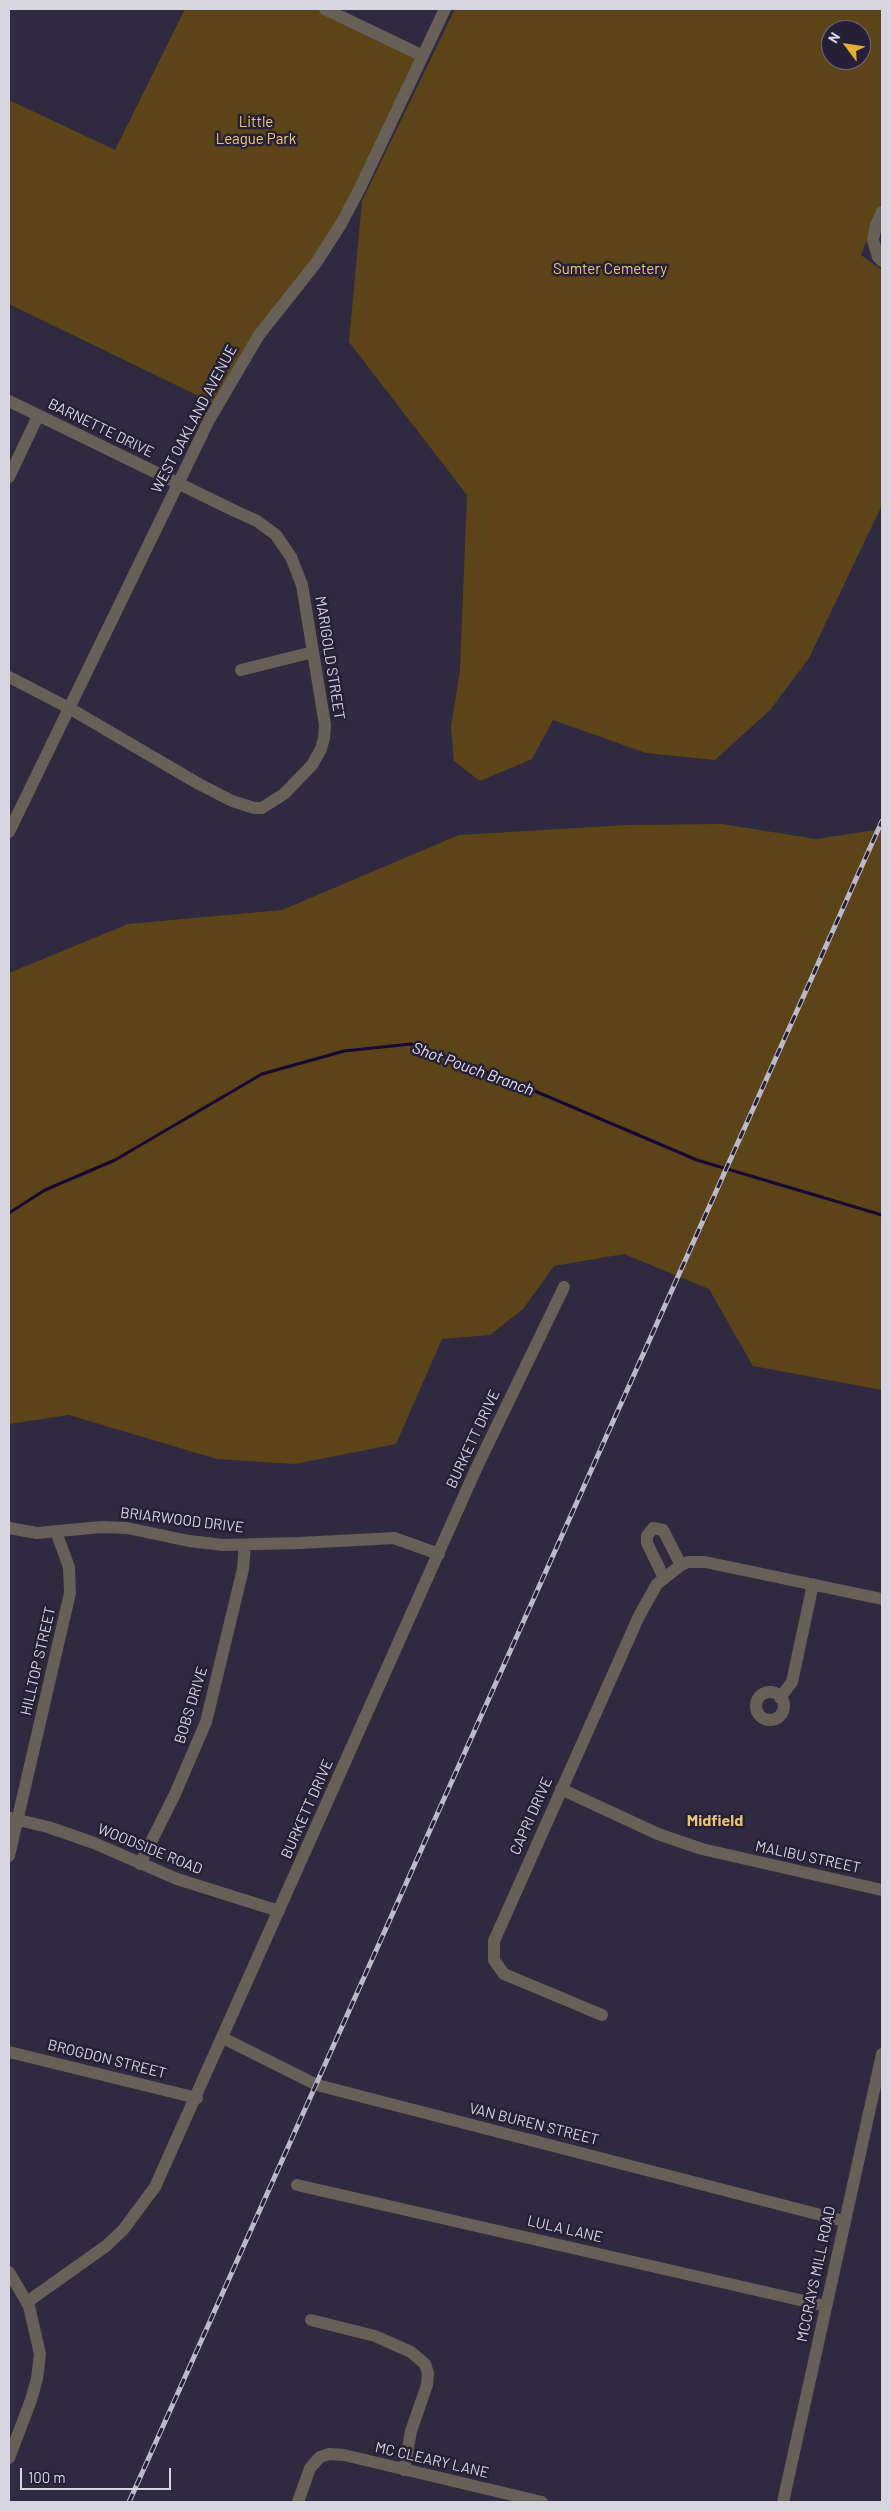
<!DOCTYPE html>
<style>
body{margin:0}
#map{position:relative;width:891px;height:2511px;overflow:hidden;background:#2f2a3f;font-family:Barlow,sans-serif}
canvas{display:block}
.frame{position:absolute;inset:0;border:10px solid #d8d5e3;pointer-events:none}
.north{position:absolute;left:821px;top:20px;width:50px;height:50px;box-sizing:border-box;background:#252035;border:1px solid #6d687b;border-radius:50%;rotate:301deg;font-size:14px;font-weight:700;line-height:20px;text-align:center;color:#d8d5e3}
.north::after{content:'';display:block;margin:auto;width:18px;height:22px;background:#e5ad35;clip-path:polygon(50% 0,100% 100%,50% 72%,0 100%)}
.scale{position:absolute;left:20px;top:2468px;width:151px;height:22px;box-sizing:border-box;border:2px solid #d8d5e3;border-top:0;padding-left:6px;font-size:15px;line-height:18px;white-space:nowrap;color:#d8d5e3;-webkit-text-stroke:4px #252035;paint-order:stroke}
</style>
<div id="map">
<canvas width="891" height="2511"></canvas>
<div class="frame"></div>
<div class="north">N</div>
<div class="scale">100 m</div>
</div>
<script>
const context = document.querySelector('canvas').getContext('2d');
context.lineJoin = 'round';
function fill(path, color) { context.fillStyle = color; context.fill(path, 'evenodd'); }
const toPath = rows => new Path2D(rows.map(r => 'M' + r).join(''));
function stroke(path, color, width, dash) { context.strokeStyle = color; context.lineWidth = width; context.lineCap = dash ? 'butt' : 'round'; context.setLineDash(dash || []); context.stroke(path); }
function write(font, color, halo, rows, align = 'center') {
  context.font = font + ' Barlow,sans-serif'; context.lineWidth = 5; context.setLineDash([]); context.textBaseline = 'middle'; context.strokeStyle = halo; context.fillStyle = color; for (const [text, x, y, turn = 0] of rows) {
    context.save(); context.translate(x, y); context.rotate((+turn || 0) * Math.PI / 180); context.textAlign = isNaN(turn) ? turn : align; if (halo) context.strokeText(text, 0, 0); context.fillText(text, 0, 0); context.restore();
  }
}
fill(toPath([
 [185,9,325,9,423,56,359,190,217,405,9,304,9,100,115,150],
 [455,9,882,9,882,202,861,255,882,270,882,505,809,658,770,710,715,760,646,753,553,720,532,759,480,781,454,761,451,727,460,670,467,495,349,342,362,201],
 [831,30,861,30,861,60,831,60],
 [722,824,816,839,882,829,882,1390,753,1366,709,1289,624,1254,554,1266,523,1309,490,1335,442,1339,396,1444,295,1464,217,1459,69,1415,9,1424,9,973,128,924,282,910,459,835,627,825]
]), '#5b4518');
stroke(toPath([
 [9,1213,45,1190,115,1160,262,1074,344,1051,411,1044,516,1083,697,1160,882,1215]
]), '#180735', 3);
stroke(toPath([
 [325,9,423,56],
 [882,212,876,225,873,240,878,257,882,261],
 [9,401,235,511,257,521,276,535,291,557,302,585,325,725,324,738,321,749,312,765,284,794,262,808,254,808,232,801,199,784,69,708,9,677],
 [9,477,38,416],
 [241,670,313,652],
 [9,832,209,420,259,335,316,263,341,224,359,190,445,9],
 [9,1528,37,1533,101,1527,127,1528,189,1541,223,1545,300,1543,394,1538,439,1554],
 [664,1578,647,1543,647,1536,653,1528,663,1530,681,1565],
 '756 1706a14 14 0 1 1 28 0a14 14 0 1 1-28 0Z',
 [780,1698,792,1682,813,1584],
 [561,1789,658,1834,702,1849,882,1890],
 [10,1818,48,1827,94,1843,177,1879,279,1911],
 [9,1856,70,1593,69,1567,56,1532],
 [140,1864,175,1794,206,1722,243,1569,245,1545],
 [602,2015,504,1974,494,1960,494,1941,639,1616,657,1584,681,1565,688,1562,705,1562,882,1599],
 [223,2038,317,2085,844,2221],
 [9,2052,197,2098],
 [297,2185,826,2306],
 [9,2272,29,2306,40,2354,37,2379,31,2400,9,2458],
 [27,2302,106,2246,123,2230,155,2187,476,1469,564,1287],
 [311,2320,375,2336,411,2352,425,2364,428,2373,427,2385,411,2431,404,2470],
 [298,2502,310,2468,320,2457,329,2454,344,2455,542,2502],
 [783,2502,882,2054]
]), '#666056', 12);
const rail = toPath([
 [129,2502,882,821]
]);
stroke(rail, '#bcb9c8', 5);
stroke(rail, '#252035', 3, [9]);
write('15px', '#f3c774', '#252035', [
 ["Little",256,122],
 ["League Park",256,139],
 ["Sumter Cemetery",610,269]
]);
write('15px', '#d8d5e3', '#252035', [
 ["WEST OAKLAND AVENUE",194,419,-62],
 ["BARNETTE DRIVE",101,428,26],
 ["MARIGOLD STREET",330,658,81],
 ["BURKETT DRIVE",473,1439,-65],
 ["BRIARWOOD DRIVE",182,1520,7],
 ["HILLTOP STREET",38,1661,-77],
 ["BOBS DRIVE",191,1705,-73],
 ["BURKETT DRIVE",307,1809,-66],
 ["CAPRI DRIVE",531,1816,-66],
 ["WOODSIDE ROAD",150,1849,22],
 ["MALIBU STREET",808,1857,12],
 ["BROGDON STREET",107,2059,14],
 ["VAN BUREN STREET",534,2124,14],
 ["LULA LANE",565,2229,13],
 ["MCCRAYS MILL ROAD",816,2274,-78],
 ["MC CLEARY LANE",432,2460,13]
]);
write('italic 16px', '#e4e1f2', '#252035', [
 ["Shot Pouch Branch",473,1069,20]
]);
write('bold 16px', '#e8c27a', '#252035', [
 ["Midfield",715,1821]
]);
</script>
